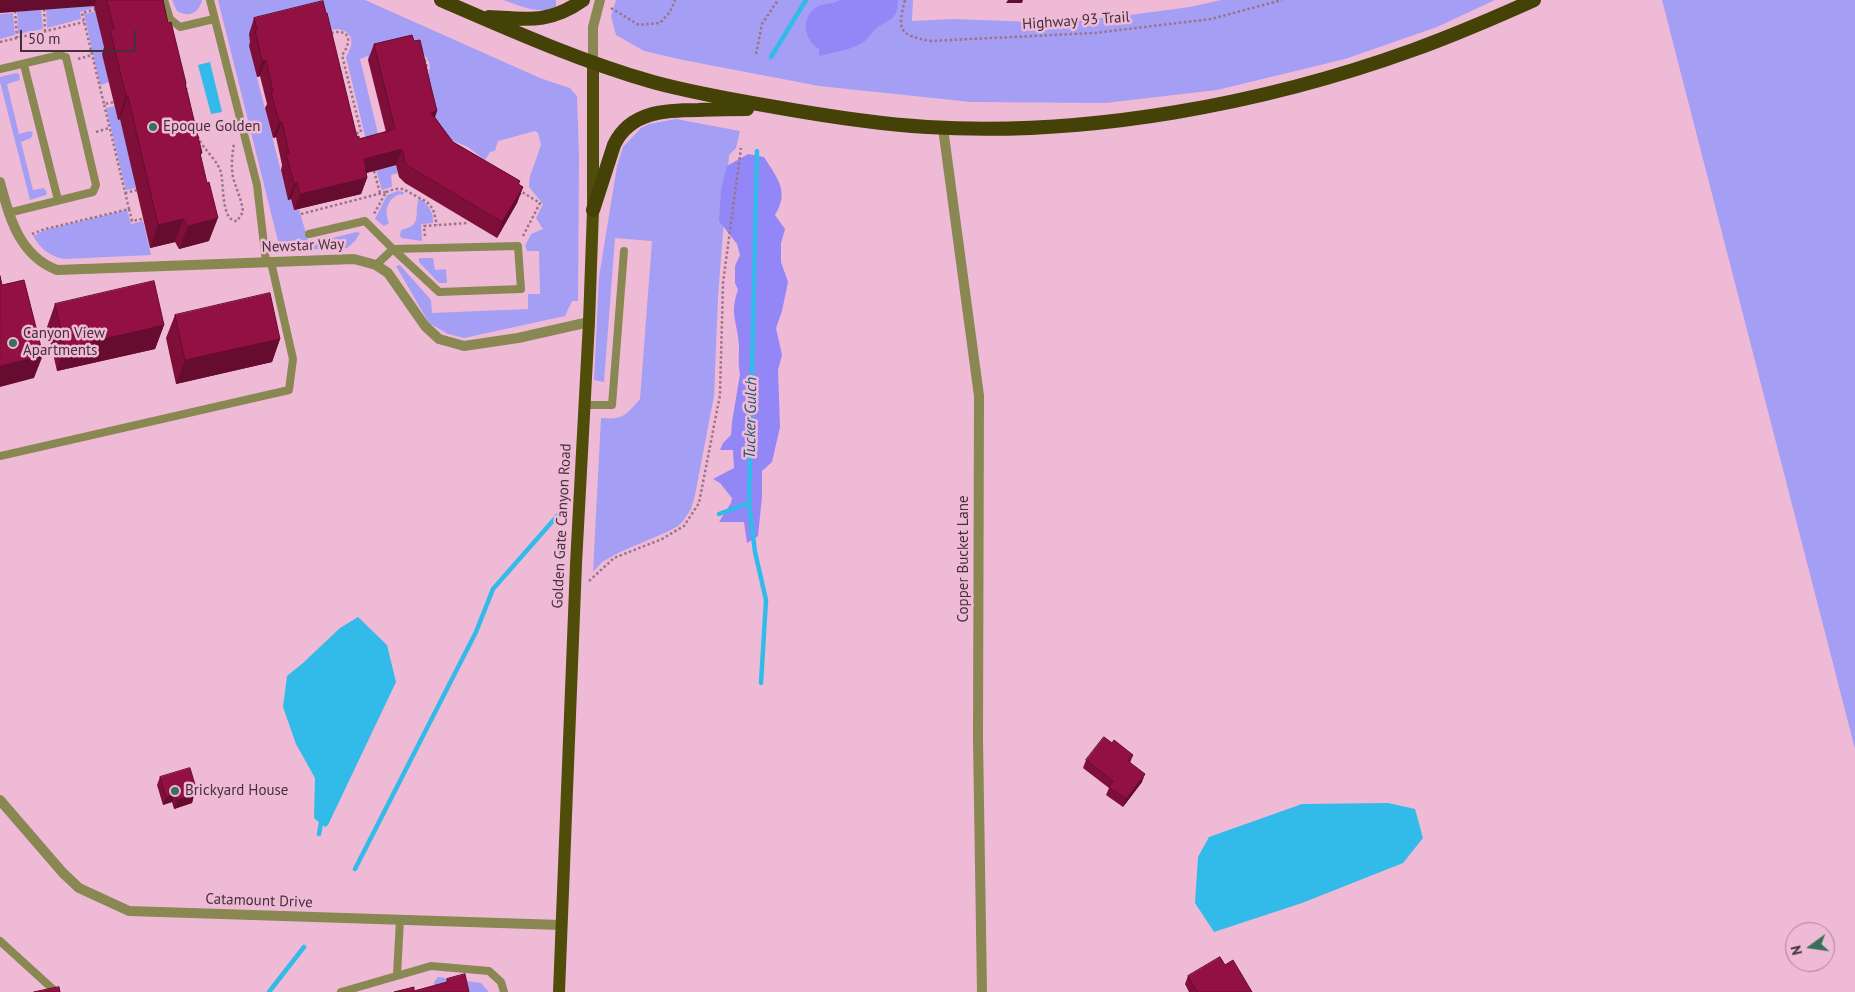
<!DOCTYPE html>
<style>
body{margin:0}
#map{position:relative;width:1855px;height:992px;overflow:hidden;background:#efbad5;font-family:"PT Sans",sans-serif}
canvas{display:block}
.north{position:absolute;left:1785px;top:922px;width:50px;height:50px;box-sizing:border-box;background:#efbad5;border:1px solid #ab8297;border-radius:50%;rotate:256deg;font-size:14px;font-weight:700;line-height:20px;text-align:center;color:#442f3a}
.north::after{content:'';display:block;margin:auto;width:18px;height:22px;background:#36715a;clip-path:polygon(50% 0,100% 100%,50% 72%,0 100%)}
.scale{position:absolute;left:20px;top:30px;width:116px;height:22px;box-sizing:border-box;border:2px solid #442f3a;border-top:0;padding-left:6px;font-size:15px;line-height:18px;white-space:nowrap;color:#442f3a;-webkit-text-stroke:4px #efbad5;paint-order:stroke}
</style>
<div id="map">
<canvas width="1855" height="992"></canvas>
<div class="north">N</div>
<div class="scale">50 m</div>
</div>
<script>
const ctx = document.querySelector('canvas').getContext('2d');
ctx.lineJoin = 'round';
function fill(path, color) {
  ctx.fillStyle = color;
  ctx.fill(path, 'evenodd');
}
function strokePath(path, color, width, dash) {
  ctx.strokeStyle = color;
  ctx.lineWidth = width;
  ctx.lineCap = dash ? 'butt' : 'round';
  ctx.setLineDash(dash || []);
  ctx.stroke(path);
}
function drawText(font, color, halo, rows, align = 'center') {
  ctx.font = font + ' "PT Sans",sans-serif';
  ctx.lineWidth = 5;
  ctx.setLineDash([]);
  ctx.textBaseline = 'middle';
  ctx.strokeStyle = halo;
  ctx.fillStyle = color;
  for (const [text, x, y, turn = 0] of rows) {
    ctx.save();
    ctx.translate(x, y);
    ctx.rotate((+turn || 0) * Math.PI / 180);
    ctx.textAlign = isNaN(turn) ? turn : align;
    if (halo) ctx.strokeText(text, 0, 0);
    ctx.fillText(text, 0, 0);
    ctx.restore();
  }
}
fill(new Path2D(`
 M 172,0 L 202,0 C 199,13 189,18 177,11 Z
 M 218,0 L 365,0 L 540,78 L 570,88 L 577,96 L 579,156 L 578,301 L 572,301 L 565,316 L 464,338 L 448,334 L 429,323 L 396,266 L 400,265 L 431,300 L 432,313 L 528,309 L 528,294 L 540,294 L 539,251 L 527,251 L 525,246 L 531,234 L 543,229 L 536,218 L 543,204 L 529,187 L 530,176 L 541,145 L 538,133 L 535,131 L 498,141 L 495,151 L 490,152 L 485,160 L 468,147 L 451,140 L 435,118 L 427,79 L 430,67 L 429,62 L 426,57 L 420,53 L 368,60 L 368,56 L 360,59 L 380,142 L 366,140 L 346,57 C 354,44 355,32 337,29 L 249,46 L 288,199 L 291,199 L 294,210 L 299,209 L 309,244 L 356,232 L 360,233 L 355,241 L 347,248 L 289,250 L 279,245 Z
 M 503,0 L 556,0 L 556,8 C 536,14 521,6 503,0 Z
 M 616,0 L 913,0 L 912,21 L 953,19 L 1035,22 L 1115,17 L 1190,7 L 1221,0 L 1495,0 L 1437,27 L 1345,59 L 1217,90 L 1105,103 L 971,102 L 819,86 L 683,60 L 644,51 L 616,35 L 611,16 Z
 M 1662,0 L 1855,0 L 1855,749 Z
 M 89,4 L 99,6 L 80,12 L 81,19 L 47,28 L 46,9 Z
 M 41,10 L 43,29 L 18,34 L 17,11 Z
 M 100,10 L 109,82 L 100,85 L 84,14 Z
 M 13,13 L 15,35 L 0,39 L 0,14 Z
 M 16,73 L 19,74 L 20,80 L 7,84 L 19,134 L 30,131 L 33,133 L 31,138 L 21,142 L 33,190 L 44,188 L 47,193 L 46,195 L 30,200 L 0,82 L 0,77 Z
 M 115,106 L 122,119 L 136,188 L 126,190 L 106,108 Z
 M 676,119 L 740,131 L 736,148 L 729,155 L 718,297 L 714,396 L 695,495 L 691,509 L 683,521 L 678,526 L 669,531 L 618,553 L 602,562 L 593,572 L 601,418 C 623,420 626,415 640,399 L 652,241 L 615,238 L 604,382 L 594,380 L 599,277 L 617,166 L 623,147 L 641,128 L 649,124 Z
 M 396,165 L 398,173 L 391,175 L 392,187 L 382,190 L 376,170 Z
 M 398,191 L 404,192 L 403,195 L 400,194 C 387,199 384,211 389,223 L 384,226 L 375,219 L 387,195 Z
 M 419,198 C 428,204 434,212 433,223 L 421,224 L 422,241 L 402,238 L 400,236 L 401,230 C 424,225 413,214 419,198 Z
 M 127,210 L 131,224 L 143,221 L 151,255 L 64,259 C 49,256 40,248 33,236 L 45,230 Z
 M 419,258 L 433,258 L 435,270 L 446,269 L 447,283 L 439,283 L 419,262 Z
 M 438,977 L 481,983 L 489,992 L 471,992 L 463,989 L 435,992 L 434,982 Z`), '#a59ef5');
fill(new Path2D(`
 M 840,0 L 898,0 C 898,17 892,19 879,26 C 873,30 870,37 865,41 C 852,50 835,52 819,56 L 819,49 C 814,47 809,40 807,34 C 803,23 809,9 821,5 C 828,3 834,4 840,0 Z
 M 748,154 L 764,157 C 777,178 790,191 775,215 L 785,229 L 781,243 L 781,262 L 788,282 L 782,311 L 776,328 L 782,355 L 778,370 L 780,427 L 772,462 L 762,471 L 762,497 L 758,536 L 747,543 L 744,522 L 719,522 L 731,503 L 732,498 L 720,483 L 713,479 L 734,468 L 733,450 L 720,450 L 723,443 L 731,435 L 732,422 L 740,374 C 738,364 739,356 739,346 C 738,323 729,314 738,290 L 735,283 L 735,266 L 740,255 L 737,244 L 719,221 L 721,190 L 727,166 Z`), '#9386f6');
fill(new Path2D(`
 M 210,62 L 222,112 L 211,114 L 198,65 Z
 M 358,617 L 387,645 L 396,682 L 328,825 L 325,827 L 314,818 L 315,778 L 296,744 L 283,707 L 287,676 L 303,663 L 340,628 Z
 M 1388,803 L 1415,809 L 1423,838 L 1403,863 L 1302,903 L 1214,932 L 1195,903 L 1198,857 L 1209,837 L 1302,804 Z`), '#32bae9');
strokePath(new Path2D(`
 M 771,57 L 806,0
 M 757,151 L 749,503 L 755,552 L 766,600 L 761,683
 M 719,514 L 749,503
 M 319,834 L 322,818
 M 355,869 L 476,632 L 493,589 L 558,515
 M 269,992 L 304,947`), '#32bae9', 4.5);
strokePath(new Path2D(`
 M 905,0 C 897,31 899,35 931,41 L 1094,33 L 1211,19 L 1282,0
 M 611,8 L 639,25 L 660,23 L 670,12 L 675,0
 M 44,9 L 45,30
 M 96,9 L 82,13 L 104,104
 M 15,11 L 17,38
 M 331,33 C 351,28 352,42 342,55 L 361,132 L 354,134
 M 0,42 L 84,22
 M 756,54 L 762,24 L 778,0
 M 421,56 L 426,62 L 427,71
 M 78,59 L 92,55
 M 185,83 C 189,101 192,120 198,137 C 203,149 219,162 221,173 C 224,184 221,222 237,221 L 243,212 C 242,200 236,189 233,177 C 231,166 232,155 234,144
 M 96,132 L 109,128
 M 374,171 L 380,193
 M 386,192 L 395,189 L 403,189 L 427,202 L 433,209 L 437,225
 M 125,193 L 137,190
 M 519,195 L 522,192 L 540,203 L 522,238
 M 129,209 L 132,221 L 142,219
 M 301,214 L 386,192 L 374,214
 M 32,234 L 45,229 L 129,209 L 104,104 L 114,102
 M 425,236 L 424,226 L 468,223
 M 589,581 L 614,558 L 662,539 L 684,526 L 699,503 L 720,395 L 723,283 L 741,148`), '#997487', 2.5, [2.5, 2.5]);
strokePath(new Path2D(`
 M 164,0 L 170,19 L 180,27 L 214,19
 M 210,0 L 257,185 L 266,262
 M 24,65 L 58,200
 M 0,69 L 60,55 L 66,57 L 96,185 L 93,192 L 8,213
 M 309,234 L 365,221 L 393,249 L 439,292 L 521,289 L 518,246 L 393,249 L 376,265
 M 585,405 L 612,405 L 624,251
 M 0,456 L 289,390 L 293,359 L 271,262
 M 0,941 L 56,992
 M 397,975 L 400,920
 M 341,992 L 431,966 L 489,971 L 501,982 L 504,992`), '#898752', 8);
strokePath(new Path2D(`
 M 593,62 L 593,27 L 600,0
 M 943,128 L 979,396 L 978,739 L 982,992
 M 0,182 C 9,218 20,256 57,270 L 354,259 L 376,265 L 388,273 L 425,326 L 439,339 L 464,346 L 518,338 L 589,322
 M 0,800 L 63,873 L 79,888 L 129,911 L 561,925`), '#898752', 10);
strokePath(new Path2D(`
 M 559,992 L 576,564 L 589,322 L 593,210 L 593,62`), '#504c09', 12);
strokePath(new Path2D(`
 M 441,0 C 510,30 580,61 653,82 C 693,93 734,100 775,107 C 826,116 876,124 927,127 C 1086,137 1264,104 1413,50 C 1454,35 1494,18 1534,0
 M 489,17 C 527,19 549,24 583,0
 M 593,210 L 614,145 C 630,111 666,110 699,110 C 715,109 731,109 747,109`), '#454208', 14);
fill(new Path2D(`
 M 0,0 L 163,0 L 168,23 L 185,85 L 202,153 L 200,156 L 209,241 L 179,249 L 175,242 L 150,248 L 120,119 L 118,120 L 102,54 L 104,47 L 94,6 Z
 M 254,18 L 357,137 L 359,139 L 386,132 L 368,60 L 374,44 L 414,41 L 437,111 L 435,117 L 453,142 L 520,181 L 519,184 L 523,187 L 517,203 L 497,238 L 405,183 L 399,177 L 396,165 L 366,173 L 367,178 L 361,194 L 294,210 L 291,199 L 288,200 L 281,170 L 282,165 L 276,137 L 273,138 L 265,108 L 267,104 L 260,76 L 257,77 L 249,46 L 250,42 L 249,34 Z
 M 55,304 L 164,325 L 155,349 L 57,371 L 47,327 Z
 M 175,315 L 280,339 L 272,362 L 176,384 L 166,338 Z
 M 1112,743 L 1133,755 L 1130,763 L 1142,782 L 1123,807 L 1106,795 L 1109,788 L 1083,768 L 1086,760 Z
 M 160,777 L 194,794 L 192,803 L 174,809 L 172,802 L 163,805 L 157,785 Z
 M 1225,965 L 1252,992 L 1189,992 L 1185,984 L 1188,976 Z`), '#7e0f39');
fill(new Path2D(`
 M 0,0 L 97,0 L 94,6 L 0,13 Z
 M 1008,0 L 1023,0 L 1022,3 L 1006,3 Z
 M 266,60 L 260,76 L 257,77 L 262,61 Z
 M 126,96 L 128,96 L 120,119 L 118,120 Z
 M 437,111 L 431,127 L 431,113 Z
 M 279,122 L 282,122 L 276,137 L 273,138 Z
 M 402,149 L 396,165 L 359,175 L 364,159 Z
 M 367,178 L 361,194 L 294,210 L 300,194 Z
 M 297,183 L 291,199 L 288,200 L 294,184 Z
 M 523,187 L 517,203 L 497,238 L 502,222 Z
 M 218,218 L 209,241 L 179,249 L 188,226 Z
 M 183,219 L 175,242 L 150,248 L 158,225 Z
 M 164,325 L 155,349 L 57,371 L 65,348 Z
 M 280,339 L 272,362 L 176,384 L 185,360 Z
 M 43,355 L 34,378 L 0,387 L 0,366 Z
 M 1145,774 L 1142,782 L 1123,807 L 1126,799 Z
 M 196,788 L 192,803 L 174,809 L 177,800 L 192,789 Z
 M 175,794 L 172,802 L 163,805 L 166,797 Z`), '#660c2e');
const building = new Path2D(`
 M 107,0 L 163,0 L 168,23 L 171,22 L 186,83 L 185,83 L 202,153 L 200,153 L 207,183 L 209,182 L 218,218 L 188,226 L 183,219 L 158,225 L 128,96 L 126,96 L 110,30 L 114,29 Z
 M 323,1 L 326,13 L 327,13 L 357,137 L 359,136 L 359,139 L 395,129 L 374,44 L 412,35 L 414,41 L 420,40 L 431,87 L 437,111 L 431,113 L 453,142 L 520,181 L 518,184 L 523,187 L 502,222 L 410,167 L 405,162 L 402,149 L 364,159 L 367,178 L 300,194 L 297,183 L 294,184 L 286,154 L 289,153 L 282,122 L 279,122 L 271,92 L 273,92 L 266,60 L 262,61 L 255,30 L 257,29 L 254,18 Z
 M 0,276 L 2,285 L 24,280 L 43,355 L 0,366 Z
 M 154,281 L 164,325 L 65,348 L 55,304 Z
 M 270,293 L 280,339 L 185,360 L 175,315 Z
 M 1104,737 L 1112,743 L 1114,740 L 1133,755 L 1128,761 L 1145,774 L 1126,799 L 1109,787 L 1113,781 L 1086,760 Z
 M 190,768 L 196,788 L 192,789 L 194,795 L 177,800 L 175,794 L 166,797 L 160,777 Z
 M 1220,957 L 1225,965 L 1233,960 L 1252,992 L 1197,992 L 1188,976 Z
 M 465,974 L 469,992 L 394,992 L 414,987 L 414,991 L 447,982 L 447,979 Z
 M 59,987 L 60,992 L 34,992 Z`);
fill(building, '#921142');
strokePath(building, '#660c2e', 1);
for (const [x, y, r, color] of [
 [153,127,5,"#36715a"],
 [13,343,5,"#36715a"],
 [175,791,5,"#36715a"]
]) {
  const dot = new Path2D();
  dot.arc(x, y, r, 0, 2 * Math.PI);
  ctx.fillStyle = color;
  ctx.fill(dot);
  strokePath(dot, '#efbad5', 2);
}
drawText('15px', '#442f3a', '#efbad5', [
 ["Highway 93 Trail",1076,21,-4],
 ["Newstar Way",303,246,-2],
 ["Golden Gate Canyon Road",562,526,-87],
 ["Copper Bucket Lane",964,559,-90],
 ["Catamount Drive",259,901,2]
]);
drawText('15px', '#442f3a', '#efbad5', [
 ["Epoque Golden",163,127],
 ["Canyon View",23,334],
 ["Apartments",23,351],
 ["Brickyard House",185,791]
], 'left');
drawText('italic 16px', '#145a73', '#efbad5', [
 ["Tucker Gulch",751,418,-89]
]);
</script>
